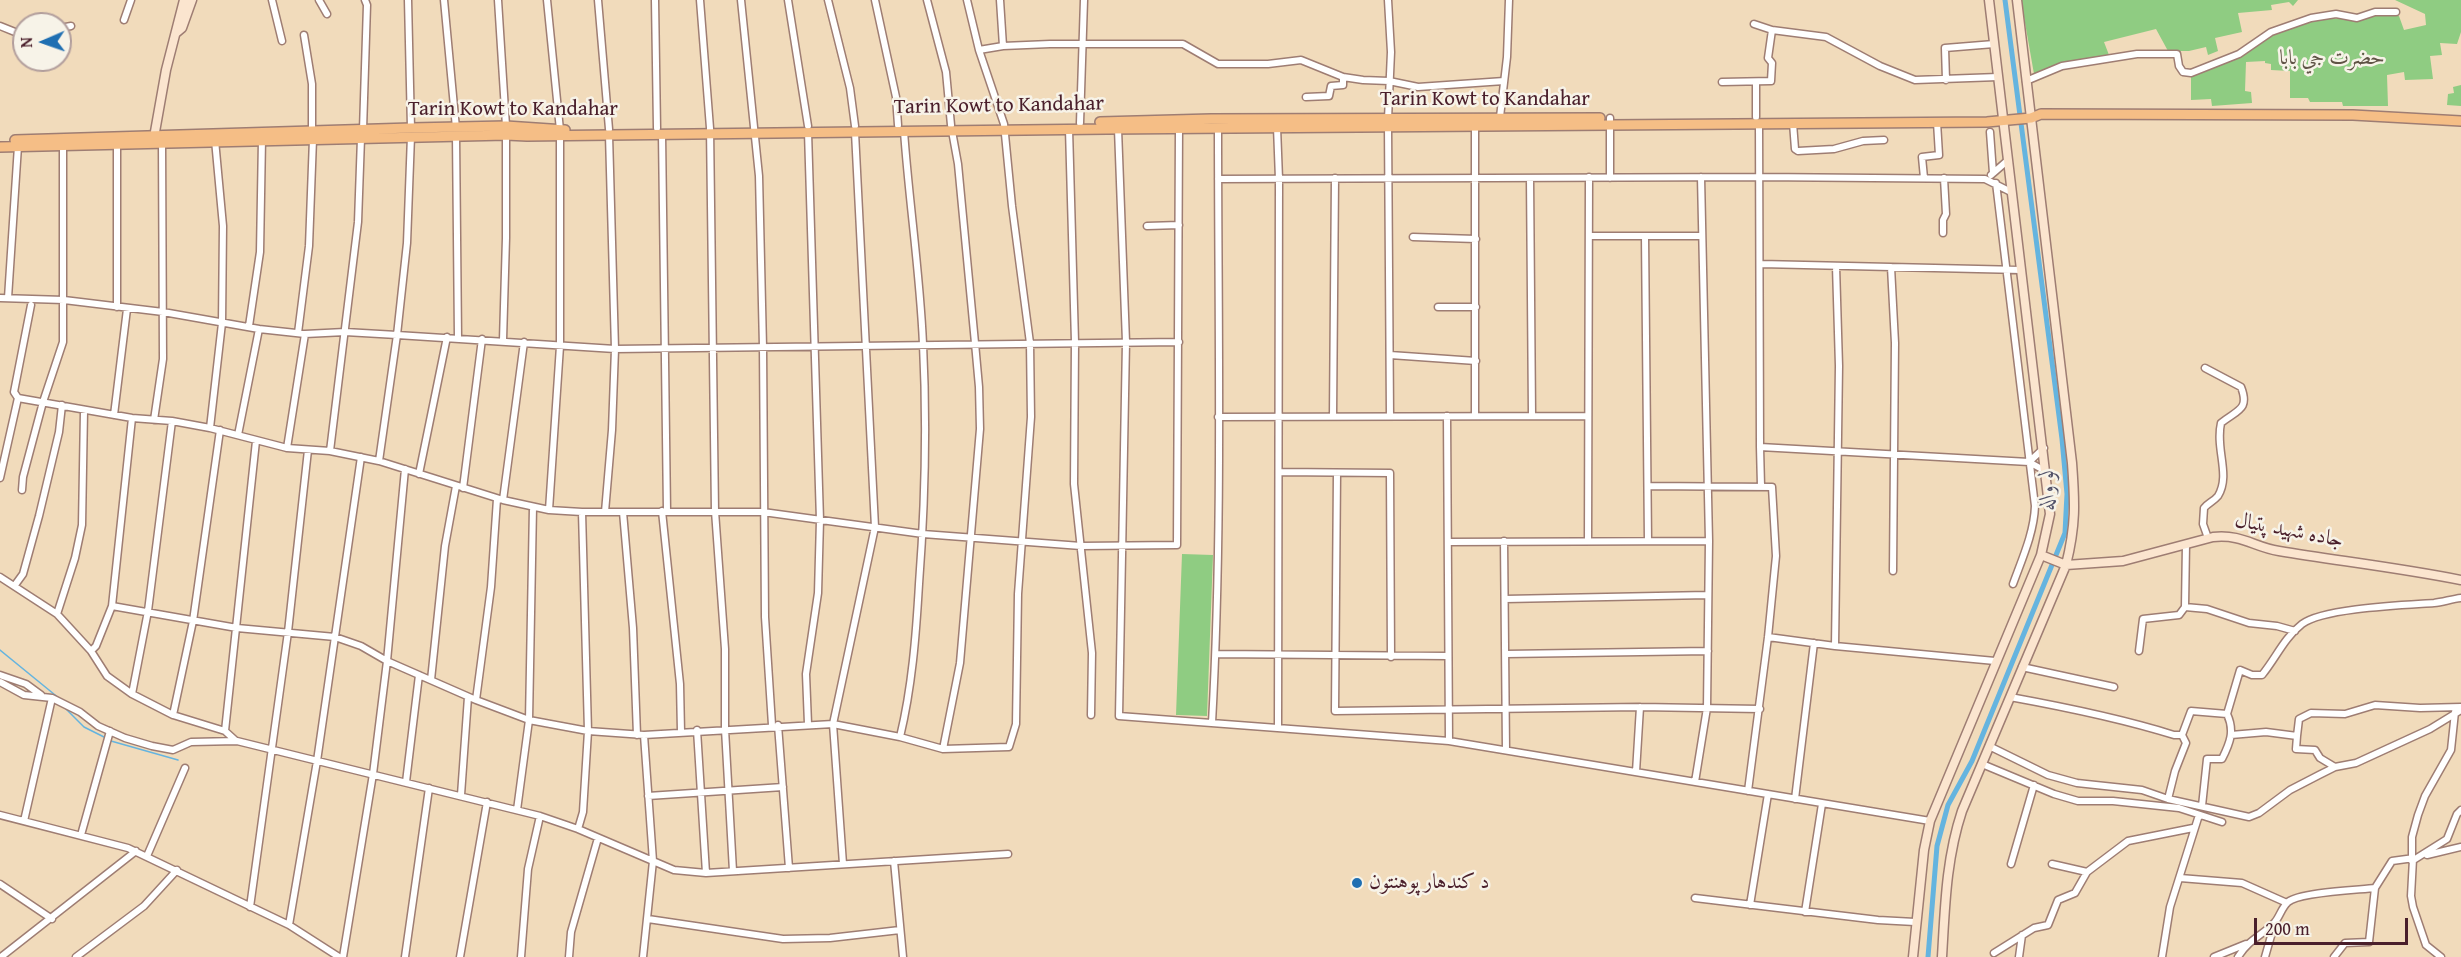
<!DOCTYPE html>
<meta charset="utf-8">
<style>
body{margin:0}
#map{position:relative;width:2461px;height:957px;overflow:hidden;background:#f1dbbb;font-family:"Gentium Book Plus",serif}
canvas{display:block}
.north{position:absolute;left:12px;top:12px;width:60px;height:60px;box-sizing:border-box;background:#f7f3e8;border:2px solid #b29e9c;border-radius:50%;rotate:268deg;font-size:16px;font-weight:700;line-height:24px;text-align:center;color:#4a1f2b}
.north::after{content:'';display:block;margin:auto;width:21px;height:27px;background:#1f6fb2;clip-path:polygon(50% 0,100% 100%,50% 72%,0 100%)}
.scale{position:absolute;left:2254px;top:918px;width:154px;height:27px;box-sizing:border-box;border:3px solid #4a1f2b;border-top:0;padding-left:8px;font-size:18px;line-height:21px;white-space:nowrap;color:#4a1f2b;-webkit-text-stroke:4px #f7f3e8;paint-order:stroke}
</style>
<div id="map">
<canvas width="2461" height="957"></canvas>
<div class="north">N</div>
<div class="scale">200 m</div>
</div>
<script>
const ctx = document.querySelector('canvas').getContext('2d');
ctx.lineJoin = 'round';
function fill(path, color) {
  ctx.fillStyle = color;
  ctx.fill(path, 'evenodd');
}
function strokePath(path, color, width, dash) {
  ctx.strokeStyle = color;
  ctx.lineWidth = width;
  ctx.lineCap = dash ? 'butt' : 'round';
  ctx.setLineDash(dash || []);
  ctx.stroke(path);
}
function drawText(font, color, halo, rows, align = 'center') {
  ctx.font = font + ' "Gentium Book Plus",Amiri,serif';
  ctx.lineWidth = 5;
  ctx.setLineDash([]);
  ctx.textBaseline = 'middle';
  ctx.strokeStyle = halo;
  ctx.fillStyle = color;
  for (const [text, x, y, turn = 0] of rows) {
    ctx.save();
    ctx.translate(x, y);
    ctx.rotate((+turn || 0) * Math.PI / 180);
    ctx.textAlign = isNaN(turn) ? turn : align;
    if (halo) ctx.strokeText(text, 0, 0);
    ctx.fillText(text, 0, 0);
    ctx.restore();
  }
}
fill(new Path2D(`
 M 2021,0 L 2298,0 L 2293,6 L 2289,2 L 2271,5 L 2272,10 L 2238,13 L 2242,32 L 2215,38 L 2218,51 L 2208,55 L 2206,47 L 2189,51 L 2168,51 L 2156,29 L 2104,42 L 2109,55 L 2061,63 L 2034,74 Z
 M 2395,0 L 2461,0 L 2461,32 L 2457,44 L 2440,43 L 2442,55 L 2430,56 L 2433,79 L 2405,80 L 2404,72 L 2387,75 L 2388,106 L 2343,106 L 2342,102 L 2310,102 L 2308,98 L 2290,98 L 2290,71 L 2271,70 L 2271,64 L 2265,63 L 2265,61 L 2246,62 L 2245,91 L 2251,92 L 2252,103 L 2212,106 L 2211,99 L 2191,100 L 2191,76 L 2241,56 L 2272,34 L 2311,21 L 2327,18 L 2356,20 L 2375,16 L 2399,16 L 2404,30 L 2426,25 L 2425,14 Z
 M 2461,85 L 2461,106 L 2447,105 L 2448,94 L 2454,93 L 2453,87 Z
 M 1182,554 L 1213,555 L 1207,716 L 1176,715 Z`), '#8fcc82');
strokePath(new Path2D(`
 M 0,650 L 60,699
 M 65,708 L 84,727 L 104,737
 M 111,741 L 178,760`), '#65b4df', 1.5);
strokePath(new Path2D(`
 M 1928,957 L 1937,846 L 1948,805 L 1972,761 L 2065,533 L 2067,494 L 2062,439 L 2005,0`), '#65b4df', 5);
const street = new Path2D(`
 M 272,0 L 282,41
 M 319,0 L 327,14
 M 408,0 L 411,128
 M 444,0 L 456,128
 M 498,0 L 506,126
 M 547,0 L 560,130
 M 598,0 L 609,129
 M 655,0 L 657,128
 M 700,0 L 710,128 L 715,511 L 725,649 L 725,729 L 733,871
 M 741,0 L 759,176 L 763,347 L 765,617 L 772,725
 M 788,0 L 808,126
 M 828,0 L 850,88 L 855,126
 M 875,0 L 896,97 L 898,125
 M 927,0 L 946,72 L 951,125
 M 1000,0 L 1003,46
 M 124,20 L 131,0
 M 1754,24 L 1772,30 L 1826,37 L 1880,66 L 1915,80 L 1998,77
 M 0,26 L 15,32 L 24,32
 M 60,28 L 71,26
 M 304,35 L 312,84 L 312,131
 M 979,50 L 1003,46 L 1050,44 L 1183,44 L 1218,64 L 1268,64 L 1301,60 L 1343,77 L 1363,80 L 1389,81 L 1418,87 L 1504,81
 M 1946,80 L 1945,48 L 1994,44
 M 2026,81 L 2062,66 L 2137,54 L 2177,54 L 2179,66 L 2183,72 L 2191,73 L 2239,54 L 2271,32 L 2311,18 L 2336,14 L 2357,18 L 2375,12 L 2396,12
 M 1722,82 L 1771,81 L 1772,63 L 1768,58 L 1772,30
 M 1756,82 L 1756,117
 M 1306,97 L 1329,96 L 1331,86 L 1343,85 L 1343,77
 M 1500,117 L 1507,57 L 1509,0
 M 1388,119 L 1391,52 L 1388,0
 M 1080,123 L 1084,0
 M 1759,123 L 1760,447 L 2029,462 L 2047,472
 M 1793,123 L 1795,149 L 1798,151 L 1834,149 L 1863,141 L 1884,140
 M 1475,125 L 1475,415
 M 1388,126 L 1390,416
 M 1277,127 L 1279,179 L 1278,726
 M 1069,129 L 1075,342 L 1074,484 L 1092,653 L 1091,715
 M 1118,129 L 1126,342 L 1119,716 L 1449,741 L 1930,821
 M 363,130 L 367,5 L 365,0
 M 1990,132 L 1993,173
 M 662,134 L 667,511
 M 456,135 L 458,338
 M 117,144 L 117,307
 M 1991,175 L 2007,161
 M 1530,178 L 1532,415
 M 1610,178 L 1610,118
 M 1924,178 L 1922,157 L 1939,155 L 1937,122
 M 1218,179 L 1760,177 L 1985,179 L 2011,192
 M 1996,183 L 2035,506 C 2034,533 2022,559 2013,584
 M 1147,226 L 1179,225
 M 1943,233 L 1943,220 L 1946,214 L 1944,178
 M 1589,236 L 1701,236
 M 1645,236 L 1648,541
 M 1413,237 L 1476,239
 M 1761,264 L 2021,270
 M 1891,267 L 1895,343 L 1893,571
 M 0,298 L 64,300 L 163,312 L 259,329 L 305,334 L 345,332 L 397,335 L 615,349 L 1179,342
 M 8,298 L 18,146
 M 1438,307 L 1476,307
 M 249,326 L 260,252 L 262,139
 M 298,333 L 309,246 L 313,139
 M 503,340 L 506,238 L 506,135
 M 1390,355 L 1476,361
 M 2205,368 L 2241,387 C 2250,410 2237,410 2221,423 C 2215,449 2231,475 2218,496 C 2214,501 2208,503 2204,508 L 2203,524 L 2208,538
 M 18,398 L 132,418 L 172,421 L 210,428 L 287,448 L 330,451 L 379,461 L 503,500 L 549,510 L 582,512 L 763,512 L 923,534 L 1081,546 L 1177,545 L 1179,128
 M 114,415 L 127,309
 M 1333,416 L 1335,178
 M 1447,416 L 1449,741
 M 1218,417 L 1588,416
 M 154,420 L 163,359 L 162,142
 M 210,428 L 222,323 L 223,226 L 215,140
 M 238,435 L 259,329
 M 1760,447 L 1761,486
 M 287,448 L 305,334
 M 330,451 L 358,222 L 361,138
 M 379,461 L 397,335 L 407,243 L 411,136
 M 2029,462 L 2044,448
 M 1279,472 L 1390,473 L 1391,657
 M 1337,473 L 1335,711 L 1640,707 L 1760,709
 M 419,474 L 447,337
 M 0,478 L 18,398 L 14,392 L 31,305
 M 1648,486 L 1772,487 L 1776,556 L 1768,637 L 1748,791
 M 463,488 L 482,339
 M 22,490 L 23,477 L 43,402 L 63,342 L 63,146
 M 503,500 L 524,342
 M 549,510 L 560,346 L 560,136
 M 662,511 L 680,684 L 681,732
 M 605,512 L 612,430 L 615,349 L 609,135
 M 623,512 L 633,628 L 637,735
 M 1504,541 L 1506,750
 M 1588,541 L 1589,177
 M 1448,542 L 1709,541
 M 0,577 L 57,614 L 91,651 L 107,676 L 132,694 L 173,715 L 225,731 L 236,741
 M 15,585 L 23,574 L 39,516 L 59,432 L 62,405
 M 1505,599 L 1708,595
 M 112,606 L 237,628 L 335,637 L 361,646 L 387,661 L 476,700 L 529,720 L 588,731 L 644,735 L 833,724 L 900,737 L 943,749 L 1009,747 L 1016,724 L 1018,594 L 1031,417 L 1030,343 L 1012,206 L 1004,124 L 979,50 L 967,0
 M 2185,607 L 2207,609 L 2249,623 L 2277,626 L 2295,631
 M 57,614 L 75,558 L 82,525 L 84,411
 M 1768,637 L 1835,646 L 1995,661
 M 1835,646 L 1839,366 L 1836,266
 M 91,651 L 96,646 L 112,606 L 132,418
 M 2139,651 L 2143,619 L 2179,615 L 2185,607 L 2186,544
 M 1216,654 L 1448,656
 M 1506,654 L 1708,651
 M 2022,667 L 2114,687
 M 0,675 L 26,684 L 41,695
 M 431,680 L 445,546 L 456,486
 M 0,682 L 24,695 L 52,698 L 80,712 L 98,726 L 125,738 L 152,746 L 173,750 L 191,742 L 237,741 L 540,816 L 578,829 L 674,870 L 706,873 L 1008,854
 M 132,694 L 148,611 L 172,421
 M 2010,697 C 2065,707 2120,718 2174,735 L 2182,735
 M 476,700 L 491,587 L 497,499
 M 2455,712 L 2451,750 L 2425,796 L 2418,815 L 2412,837 L 2412,861 L 2447,839 L 2457,814 L 2461,810
 M 173,715 L 193,621 L 220,430
 M 1212,723 C 1223,525 1218,326 1218,128
 M 808,724 L 806,674 L 818,593 L 820,520 L 808,132
 M 778,725 L 789,868
 M 697,730 L 706,873
 M 225,731 L 256,441
 M 2231,735 L 2266,732 L 2297,736 L 2296,749 L 2315,750 L 2320,758 L 2335,767
 M 2297,736 L 2299,719 L 2311,713 L 2345,714 L 2375,705 L 2420,708 L 2461,707
 M 900,737 C 912,687 916,636 919,584 C 925,505 927,424 923,344 C 920,273 909,202 904,131
 M 1989,746 L 2048,775 L 2077,783 L 2142,790 L 2168,799 L 2249,817 L 2259,813 L 2290,790 L 2319,775 L 2335,767 L 2356,763 L 2430,729 L 2461,710
 M 943,749 L 960,663 L 980,429 L 979,387 L 975,343 L 958,164 L 952,131
 M 1982,764 L 2054,794 L 2078,801 L 2113,801 L 2179,808 L 2222,822
 M 1636,772 L 1640,707
 M 406,782 L 419,675
 M 1695,782 L 1707,708 L 1709,541 L 1701,177
 M 461,795 L 468,697
 M 648,796 L 783,787
 M 1795,799 L 1814,643
 M 2168,799 L 2175,771 L 2186,743 L 2182,735 L 2191,711 L 2227,714
 M 2202,806 L 2207,759 L 2222,759 C 2230,743 2235,731 2227,714 L 2240,670 L 2252,675 L 2262,675 C 2276,658 2284,638 2302,624 C 2323,608 2405,605 2434,603 C 2443,602 2452,599 2461,598
 M 517,810 L 529,720 L 533,507
 M 0,815 L 128,848 L 289,925 L 339,957
 M 24,821 L 52,698
 M 578,829 L 583,812 L 588,731 L 582,512
 M 81,835 L 110,731
 M 2427,855 L 2461,847
 M 147,856 L 185,768
 M 2413,859 L 2411,896 L 2413,907 L 2426,945 L 2441,957
 M 894,861 L 903,957
 M 843,864 L 833,724 L 875,527 L 855,132
 M 2011,864 L 2034,785
 M 2052,864 L 2087,872
 M 2180,878 L 2242,883 L 2287,903
 M 0,884 L 52,919
 M 1695,898 L 1878,920 L 1915,922
 M 1750,905 L 1768,794
 M 250,907 L 288,632 L 308,450
 M 1805,912 L 1822,804
 M 648,919 L 783,939 L 830,938 L 900,930
 M 289,925 L 317,761 L 361,457
 M 1994,953 L 2034,928 L 2048,925 L 2058,900 L 2075,893 L 2087,872 L 2128,841 L 2193,828
 M 1,957 L 136,851
 M 76,957 L 144,906 L 177,870
 M 343,957 L 373,774 L 387,661 L 405,469
 M 405,957 L 429,788
 M 460,957 L 487,802
 M 521,957 L 528,869 L 540,816
 M 569,957 L 571,932 L 598,838
 M 643,957 L 653,861 L 644,735
 M 2019,957 L 2022,935
 M 2162,957 L 2170,907 L 2199,815
 M 2214,957 L 2246,944
 M 2238,957 C 2249,939 2262,936 2275,922 C 2280,916 2282,907 2288,902 C 2300,892 2358,890 2375,888
 M 2265,957 L 2275,922
 M 2334,957 L 2345,943 L 2369,942 L 2375,888 L 2392,861 L 2414,858`);
const secondary = new Path2D(`
 M 176,33 L 182,28 L 192,0
 M 153,143 L 166,70 L 184,0
 M 2041,555 L 2066,565 L 2123,561 L 2213,537 C 2243,534 2253,547 2279,551 C 2340,561 2401,568 2461,580
 M 1913,957 L 1924,850 L 1930,821 L 2041,555 L 2050,514 L 1989,0
 M 1942,957 C 1945,907 1946,859 1962,811 L 2066,565 C 2076,525 2075,503 2072,463 L 2017,0`);
const primary = new Path2D(`
 M 1100,122 L 1211,119 L 1600,118
 M 15,140 L 411,128 L 506,126 L 565,130
 M 0,147 L 506,135 L 527,136 L 1107,129 L 1987,122 L 2031,118 L 2041,114 L 2353,115 L 2461,121`);
strokePath(street, '#9e7d73', 9);
strokePath(secondary, '#9e7d73', 11);
strokePath(primary, '#9e7d73', 12);
strokePath(street, '#fff', 6);
strokePath(secondary, '#fbe5cf', 8);
strokePath(primary, '#f5be86', 9);
for (const [x, y, r, color] of [
 [1357,883,6,"#1f6fb2"]
]) {
  const dot = new Path2D();
  dot.arc(x, y, r, 0, 2 * Math.PI);
  ctx.fillStyle = color;
  ctx.fill(dot);
  strokePath(dot, '#f7f3e8', 2);
}
drawText('21px', '#5f5345', '#f7f3e8', [
 ["حضرت جي بابا",2332,59]
]);
drawText('21px', '#4a1f2b', '#f7f3e8', [
 ["Tarin Kowt to Kandahar",1485,100],
 ["Tarin Kowt to Kandahar",999,106,-1],
 ["Tarin Kowt to Kandahar",513,110],
 ["جاده شهید پتیال",2289,531,11]
]);
drawText('21px', '#4a1f2b', '#f7f3e8', [
 ["د کندهار پوهنتون",1369,883]
], 'left');
drawText('italic 22px', '#53536a', '#f7f3e8', [
 ["لو واله",2048,490,-92]
]);
</script>
